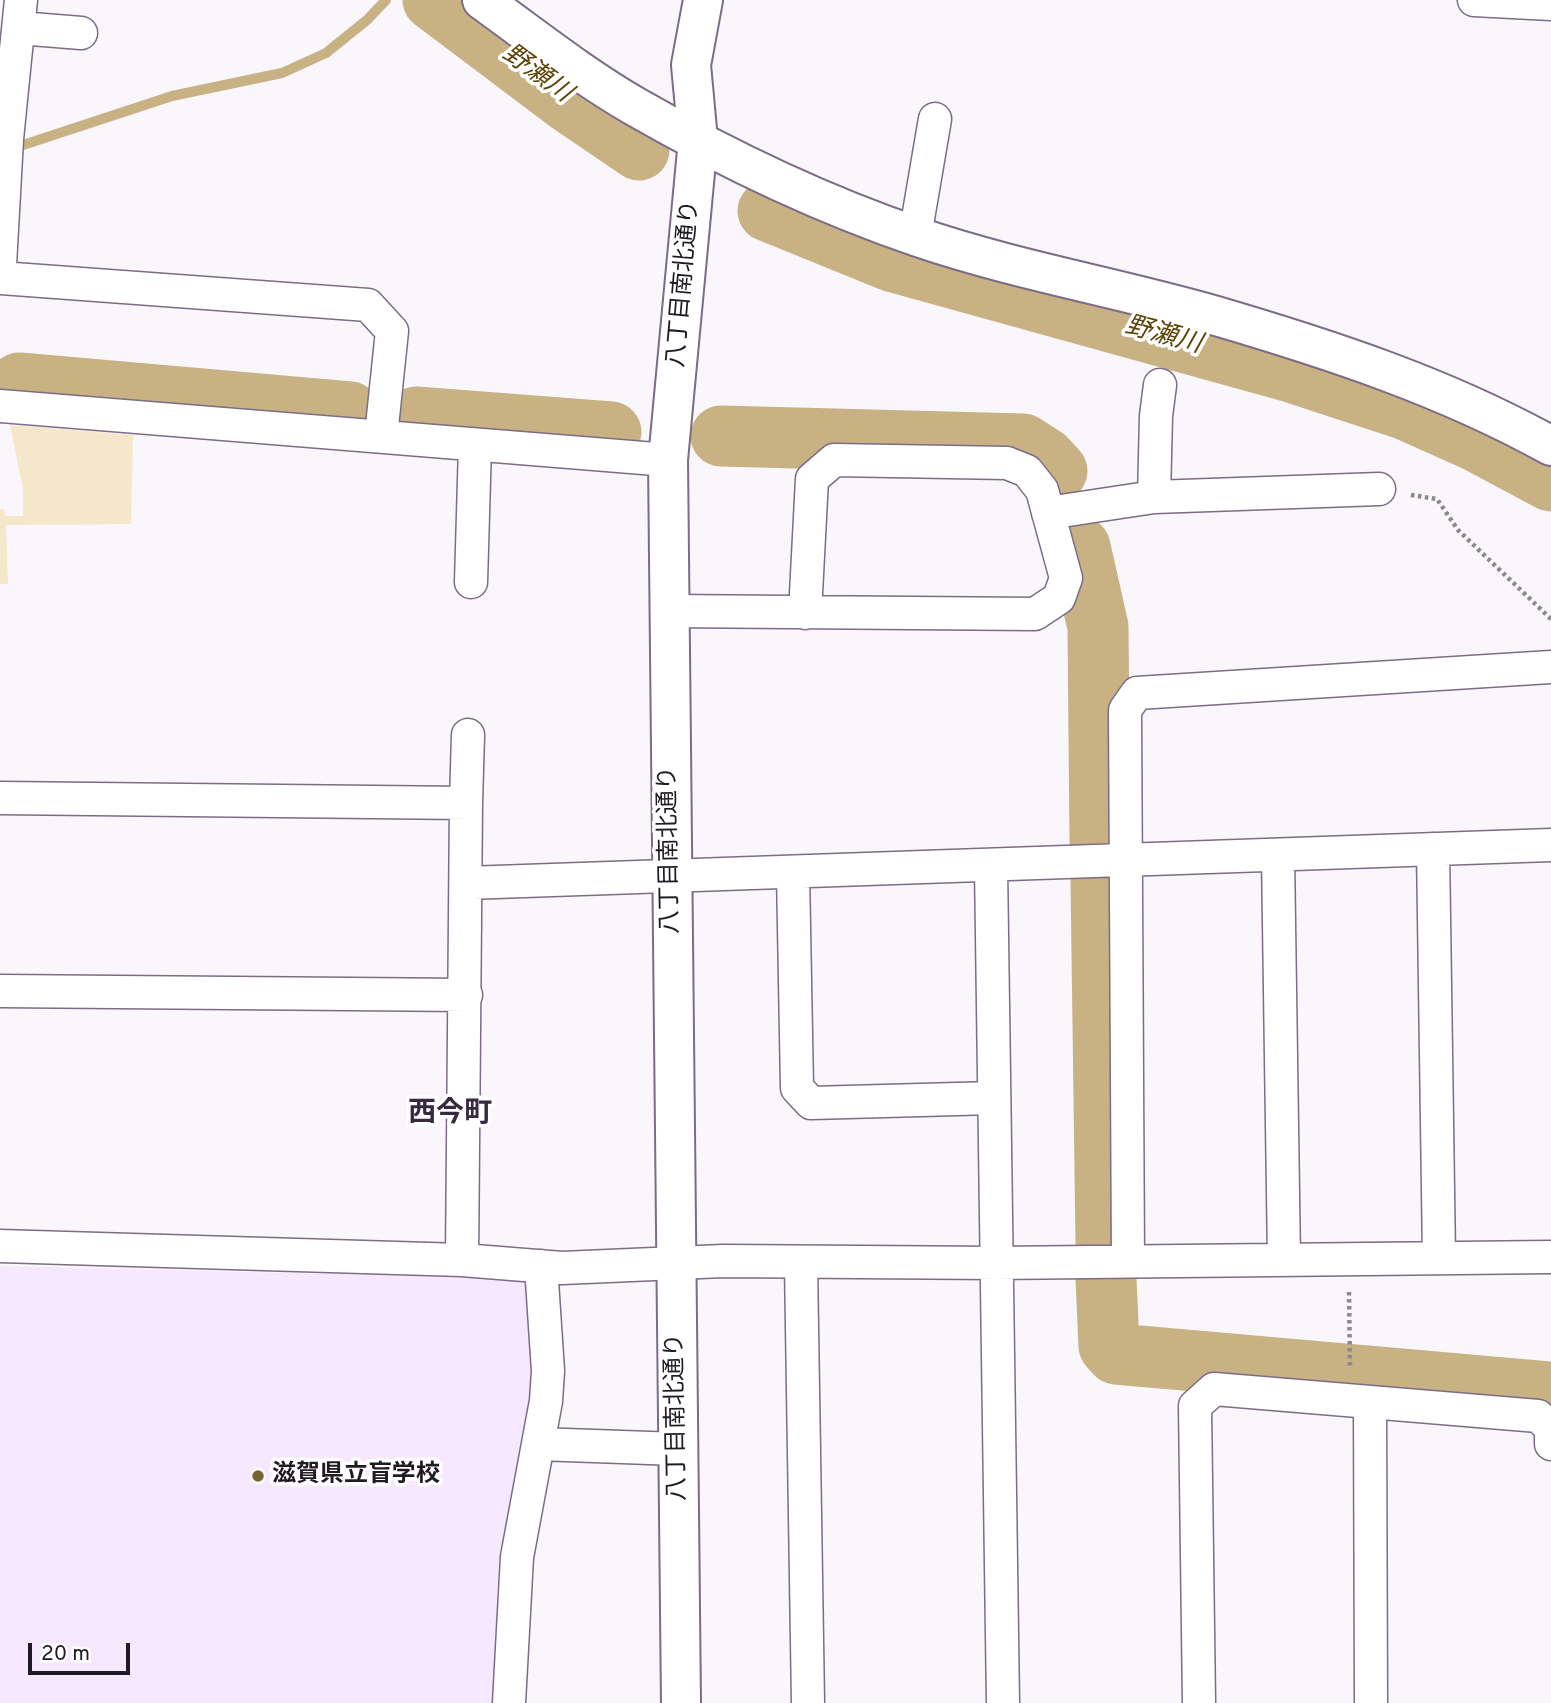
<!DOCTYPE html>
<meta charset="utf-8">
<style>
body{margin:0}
#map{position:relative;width:1551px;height:1703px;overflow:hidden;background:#f9f6fc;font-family:Overpass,sans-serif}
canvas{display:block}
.scale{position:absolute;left:28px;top:1643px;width:102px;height:32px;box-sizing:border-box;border:4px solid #201a24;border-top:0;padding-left:9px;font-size:21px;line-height:24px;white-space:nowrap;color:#201a24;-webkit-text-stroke:5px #fff;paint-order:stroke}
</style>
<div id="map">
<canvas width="1551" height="1703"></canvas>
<div class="scale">20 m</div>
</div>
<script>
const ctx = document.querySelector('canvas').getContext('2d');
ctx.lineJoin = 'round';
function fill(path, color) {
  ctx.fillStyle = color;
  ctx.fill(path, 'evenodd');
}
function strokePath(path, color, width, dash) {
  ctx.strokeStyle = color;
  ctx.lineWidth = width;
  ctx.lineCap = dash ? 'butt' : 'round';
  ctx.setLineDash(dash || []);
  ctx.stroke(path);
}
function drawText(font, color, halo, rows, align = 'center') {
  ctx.font = font + ' Overpass,"Noto Sans JP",sans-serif';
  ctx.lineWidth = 7;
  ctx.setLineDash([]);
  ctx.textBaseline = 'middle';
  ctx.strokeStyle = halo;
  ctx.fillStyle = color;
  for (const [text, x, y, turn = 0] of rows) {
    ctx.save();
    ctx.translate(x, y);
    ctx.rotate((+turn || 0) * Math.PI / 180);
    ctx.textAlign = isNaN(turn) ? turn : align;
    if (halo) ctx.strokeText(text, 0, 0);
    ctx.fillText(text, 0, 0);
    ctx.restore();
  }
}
fill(new Path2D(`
 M 0,1266 L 526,1279 L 535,1397 L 499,1555 L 493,1703 L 0,1703 Z`), '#f6e8fe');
fill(new Path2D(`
 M 10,425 L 133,435 L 131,524 L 6,525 L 8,584 L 0,584 L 0,509 L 4,509 L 5,516 L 23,516 L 23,489 Z`), '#f5e7ca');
strokePath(new Path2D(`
 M 20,146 L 172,96 L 282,73 L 326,53 L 367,20 L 386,0`), '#c8b182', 10);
strokePath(new Path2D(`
 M 433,0 L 567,101 L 639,150
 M 768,211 L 891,261 L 1288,371 L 1404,409 L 1478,442 L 1551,481
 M 19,383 L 350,412
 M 416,417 L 611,432
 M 721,436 L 1023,444 L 1045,458 L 1057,471
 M 1080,547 L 1098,627 L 1100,841
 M 1101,880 L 1106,1243
 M 1106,1279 L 1109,1346 L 1116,1354 L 1551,1392`), '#c8b182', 61);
const minor = new Path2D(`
 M 1474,0 L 1551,4
 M 19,28 L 81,33
 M 915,236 L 935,119
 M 0,265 L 7,139 L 21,0
 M 0,278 L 368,305 L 392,331 L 381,436
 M 0,406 L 668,460
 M 1154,497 L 1156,416 L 1160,385
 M 1048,513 L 1154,497 L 1379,489
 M 471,582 L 475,446
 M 668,611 L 1035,614 L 1059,598 L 1066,578 L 1042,490 L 1027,471 L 1007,463 L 834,460 L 812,479 L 805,613
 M 0,798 L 466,803 L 462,1260
 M 466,803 L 468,735
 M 1433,849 L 1439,1258
 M 1278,855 L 1284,1260
 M 991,866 L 1003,1703
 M 793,873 L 797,1088 L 811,1103 L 994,1098
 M 467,883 L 1551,845
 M 0,991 L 466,995
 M 0,1246 L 462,1260 L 562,1268 L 723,1261 L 997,1263 L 1551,1257
 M 1128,1261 L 1125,710 L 1137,693 L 1551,667
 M 801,1264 L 808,1703
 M 1370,1403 L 1371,1703
 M 538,1444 L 678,1449
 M 509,1703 L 517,1557 L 546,1401 L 548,1371 L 541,1266
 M 1199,1703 L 1195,1406 L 1214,1389 L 1538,1416 L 1551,1428 L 1551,1444`);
const tertiary = new Path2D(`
 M 482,0 C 532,36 582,76 636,107 C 725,158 821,204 918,237 C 1015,270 1115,287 1213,315 C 1329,349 1445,387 1551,446
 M 681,1703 L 668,460 L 698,140 L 691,65 L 703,0`);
strokePath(minor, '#7c6c86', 35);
strokePath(tertiary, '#7c6c86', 42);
strokePath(new Path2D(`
 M 1411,495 L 1437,499 L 1458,530 L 1551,619
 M 1349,1292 L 1350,1367`), '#8c8890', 4.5, [3.5, 3.5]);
strokePath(minor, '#fff', 32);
strokePath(tertiary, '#fff', 38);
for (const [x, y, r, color] of [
 [258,1476,7,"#796333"]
]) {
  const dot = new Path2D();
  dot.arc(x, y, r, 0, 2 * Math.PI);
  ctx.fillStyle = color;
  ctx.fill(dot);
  strokePath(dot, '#fff', 2.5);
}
drawText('24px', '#201a24', '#fff', [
 ["八丁目南北通り",685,284,-85],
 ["八丁目南北通り",671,850,-91],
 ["八丁目南北通り",678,1417,-91]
]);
drawText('bold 24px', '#201a24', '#fff', [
 ["滋賀県立盲学校",272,1476]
], 'left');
drawText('italic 26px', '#5e460b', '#fff', [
 ["野瀬川",536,75,36],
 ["野瀬川",1163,337,15]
]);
drawText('bold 28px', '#372940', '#fff', [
 ["西今町",450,1115]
]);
</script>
